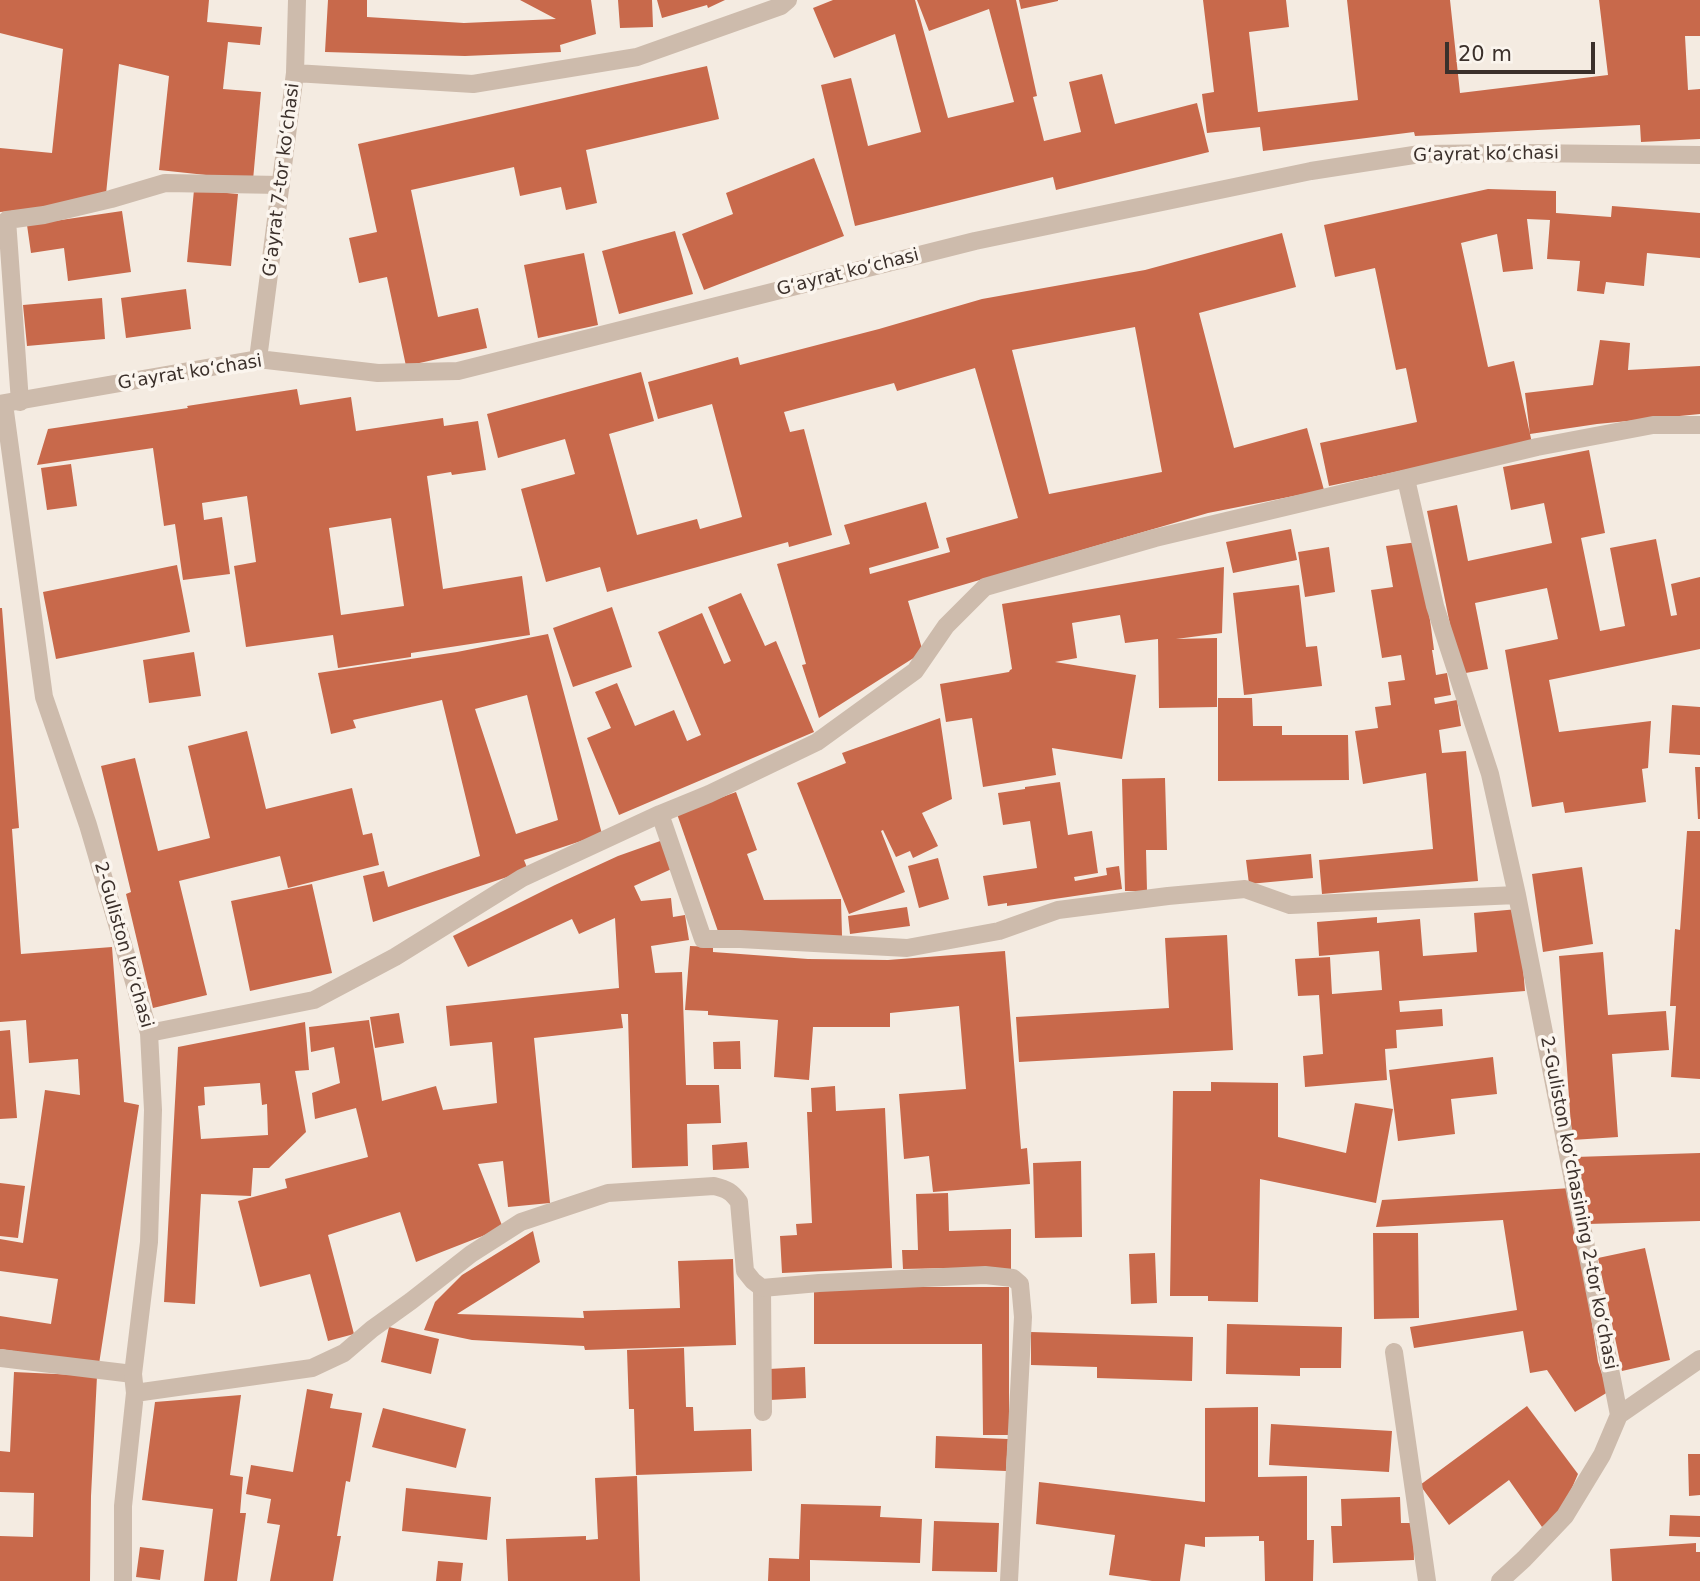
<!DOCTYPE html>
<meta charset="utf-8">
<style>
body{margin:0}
#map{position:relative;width:1700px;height:1581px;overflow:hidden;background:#f4ebe1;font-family:"DejaVu Sans",sans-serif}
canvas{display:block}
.scale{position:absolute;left:1445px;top:42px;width:150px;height:32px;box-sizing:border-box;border:4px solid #3b302b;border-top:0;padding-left:9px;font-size:21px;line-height:24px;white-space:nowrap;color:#3b302b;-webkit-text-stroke:5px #fbf5ee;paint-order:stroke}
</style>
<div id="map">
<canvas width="1700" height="1581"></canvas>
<div class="scale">20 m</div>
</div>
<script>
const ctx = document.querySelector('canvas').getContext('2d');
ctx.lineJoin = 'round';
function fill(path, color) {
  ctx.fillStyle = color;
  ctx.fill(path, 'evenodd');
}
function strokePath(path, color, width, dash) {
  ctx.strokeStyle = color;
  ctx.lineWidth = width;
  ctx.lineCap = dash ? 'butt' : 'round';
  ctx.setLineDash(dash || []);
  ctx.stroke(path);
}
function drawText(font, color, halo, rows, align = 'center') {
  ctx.font = font + ' "DejaVu Sans",sans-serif';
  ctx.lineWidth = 7;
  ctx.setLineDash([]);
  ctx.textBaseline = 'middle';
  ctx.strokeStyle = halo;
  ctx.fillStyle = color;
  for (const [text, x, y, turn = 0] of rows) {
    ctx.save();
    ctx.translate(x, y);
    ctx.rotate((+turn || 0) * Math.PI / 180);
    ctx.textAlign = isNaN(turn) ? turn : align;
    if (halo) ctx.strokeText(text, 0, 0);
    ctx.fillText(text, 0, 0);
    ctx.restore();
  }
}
fill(new Path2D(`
 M 0,0 L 209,0 L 207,22 L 262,27 L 260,45 L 228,42 L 223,89 L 261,92 L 253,180 L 159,170 L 169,76 L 119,64 L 106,194 L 73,205 L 0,212 L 0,148 L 52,153 L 63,49 L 0,33 Z
 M 328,0 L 367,0 L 367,17 L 464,23 L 556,19 L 520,0 L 591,0 L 596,34 L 560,45 L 561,52 L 465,56 L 325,52 Z
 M 618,0 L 652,0 L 653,27 L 620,28 Z
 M 657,0 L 725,0 L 708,8 L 707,5 L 662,18 Z
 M 833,0 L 915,0 L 948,118 L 1014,102 L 989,9 L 929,31 L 917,0 L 1016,0 L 1037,96 L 1033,97 L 1044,141 L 1081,132 L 1069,82 L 1102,74 L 1115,124 L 1197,103 L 1209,152 L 1056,190 L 1053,177 L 855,226 L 821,85 L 851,78 L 868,146 L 921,132 L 895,34 L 834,58 L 813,8 Z
 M 1019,0 L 1058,0 L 1058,1 L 1021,9 Z
 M 1203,0 L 1286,0 L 1289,27 L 1249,32 L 1258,112 L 1358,100 L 1347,0 L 1450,0 L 1460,93 L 1608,75 L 1599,0 L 1700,0 L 1700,36 L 1685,36 L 1688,90 L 1700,89 L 1700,139 L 1641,142 L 1640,125 L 1415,136 L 1414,132 L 1263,151 L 1260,127 L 1207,133 L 1202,94 L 1214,92 Z
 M 707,66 L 719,119 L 586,150 L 597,203 L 566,210 L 561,187 L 520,196 L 514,167 L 411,190 L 438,317 L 478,308 L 487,348 L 406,366 L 387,277 L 359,283 L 349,238 L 377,232 L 358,144 Z
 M 814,158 L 844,236 L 704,290 L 682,234 L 733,214 L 726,193 Z
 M 1488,189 L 1556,191 L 1556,213 L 1611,217 L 1612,206 L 1700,213 L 1700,258 L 1647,253 L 1644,286 L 1606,282 L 1604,294 L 1577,291 L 1580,261 L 1547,259 L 1550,220 L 1527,219 L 1533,269 L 1503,272 L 1497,234 L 1461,243 L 1488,367 L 1514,361 L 1532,443 L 1329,486 L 1320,443 L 1417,422 L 1406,368 L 1396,370 L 1375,268 L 1335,277 L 1324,225 Z
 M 194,190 L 238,194 L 231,266 L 187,262 Z
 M 122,211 L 131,272 L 68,281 L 64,248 L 31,253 L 27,225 Z
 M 675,231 L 693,294 L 619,314 L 602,251 Z
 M 1282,233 L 1296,287 L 1199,313 L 1234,448 L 1307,428 L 1324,490 L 1208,513 L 908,601 L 923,652 L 819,718 L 802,665 L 806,664 L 777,564 L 850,544 L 844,525 L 926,502 L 939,548 L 869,568 L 870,574 L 950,552 L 946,538 L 1018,518 L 975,368 L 897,391 L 894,383 L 784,412 L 790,432 L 804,429 L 832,535 L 789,547 L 788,542 L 607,592 L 600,567 L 546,582 L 521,489 L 575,474 L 565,439 L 498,458 L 487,414 L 641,372 L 654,421 L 609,434 L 637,535 L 697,519 L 700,529 L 742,517 L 712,404 L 658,419 L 648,382 L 738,357 L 740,365 L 879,329 L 982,299 L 1145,270 ZM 1135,327 L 1162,472 L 1049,494 L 1012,350 Z
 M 584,253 L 598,325 L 538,338 L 524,265 Z
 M 186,289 L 191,329 L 126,338 L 121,298 Z
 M 102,298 L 105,339 L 27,346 L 23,305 Z
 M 1600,340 L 1630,343 L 1628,370 L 1700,366 L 1700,414 L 1597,424 L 1530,434 L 1525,393 L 1593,385 Z
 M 297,389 L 300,405 L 351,397 L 356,431 L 443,418 L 444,426 L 478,421 L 486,470 L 452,475 L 451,472 L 427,476 L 443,589 L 522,576 L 530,635 L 411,653 L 411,657 L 338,668 L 333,635 L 246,647 L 234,566 L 256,562 L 247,496 L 202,503 L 204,520 L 222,517 L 230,574 L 183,580 L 175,524 L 164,526 L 153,448 L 37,465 L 48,429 L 188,408 L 187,406 ZM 391,518 L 404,606 L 341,615 L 329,528 Z
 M 1589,450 L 1605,533 L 1581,538 L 1600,631 L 1625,626 L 1610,548 L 1656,539 L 1671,616 L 1677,615 L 1671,584 L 1700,577 L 1700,649 L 1549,680 L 1559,732 L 1651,721 L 1648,768 L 1642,769 L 1646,802 L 1565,813 L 1563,802 L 1532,807 L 1505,650 L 1558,639 L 1547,588 L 1475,603 L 1488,669 L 1460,674 L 1427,511 L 1457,505 L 1468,561 L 1552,543 L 1544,503 L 1511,510 L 1503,467 Z
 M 71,464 L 77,506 L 47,510 L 41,468 Z
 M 1291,529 L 1297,560 L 1233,573 L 1226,542 Z
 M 1418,542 L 1431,627 L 1434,650 L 1432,650 L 1436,675 L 1447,673 L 1451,695 L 1434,698 L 1435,704 L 1457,700 L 1461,726 L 1439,730 L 1442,753 L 1466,751 L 1478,881 L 1322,894 L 1319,860 L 1433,849 L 1426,773 L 1363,784 L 1355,731 L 1378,728 L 1375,707 L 1391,705 L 1388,682 L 1405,680 L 1401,655 L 1382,658 L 1371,590 L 1393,587 L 1386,546 Z
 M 1329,547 L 1335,592 L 1305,597 L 1298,552 Z
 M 177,565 L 190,632 L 56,659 L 43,592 Z
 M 1224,567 L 1222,633 L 1176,639 L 1217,638 L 1217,707 L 1159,708 L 1158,639 L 1125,643 L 1120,615 L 1072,623 L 1077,658 L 1055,662 L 1136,675 L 1122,759 L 1052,748 L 1056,775 L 983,787 L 972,718 L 946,722 L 940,684 L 1009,672 L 1010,670 L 1012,669 L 1002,604 Z
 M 1299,585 L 1306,647 L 1317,646 L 1322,686 L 1244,695 L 1233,593 Z
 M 741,593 L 765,646 L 776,641 L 814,732 L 619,815 L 587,738 L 611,728 L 595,692 L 617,683 L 635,726 L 674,710 L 687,741 L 701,735 L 658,632 L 702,613 L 724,664 L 731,661 L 708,607 Z
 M 612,607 L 632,667 L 573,687 L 553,628 Z
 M 0,608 L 2,608 L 19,828 L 12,829 L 21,954 L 112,947 L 124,1102 L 139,1105 L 99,1364 L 0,1349 L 0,1316 L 51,1324 L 58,1279 L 0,1271 L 0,1239 L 23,1243 L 45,1090 L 80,1095 L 78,1059 L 29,1063 L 26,1020 L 0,1022 Z
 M 548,634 L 602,834 L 524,860 L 528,870 L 373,922 L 363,876 L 384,871 L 388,887 L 480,856 L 442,700 L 353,720 L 356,728 L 331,734 L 318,673 L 457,652 ZM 527,695 L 558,820 L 516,834 L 475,709 Z
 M 194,652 L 201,696 L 149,703 L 143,660 Z
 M 1218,698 L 1252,698 L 1253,726 L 1282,726 L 1282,735 L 1348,735 L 1349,780 L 1218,781 Z
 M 1672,705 L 1700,707 L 1700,755 L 1669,753 Z
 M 940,718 L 952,799 L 922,813 L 938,846 L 913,858 L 910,851 L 896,857 L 883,830 L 881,831 L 905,892 L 849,914 L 797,783 L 846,763 L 842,753 Z
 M 247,731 L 266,809 L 352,788 L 363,835 L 372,833 L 379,865 L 288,888 L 280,856 L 179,881 L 207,995 L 153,1008 L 126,894 L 131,892 L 101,766 L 135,758 L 158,851 L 210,838 L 188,746 Z
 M 1695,767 L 1700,767 L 1700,819 L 1698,819 Z
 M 1165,778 L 1167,850 L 1146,850 L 1147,891 L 1125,891 L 1122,779 Z
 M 1060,782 L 1068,835 L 1092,831 L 1098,873 L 1074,877 L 1075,881 L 1107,875 L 1106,868 L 1119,866 L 1122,889 L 1007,906 L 1007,903 L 988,906 L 983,876 L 1037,868 L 1030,821 L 1003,825 L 998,793 L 1025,789 L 1025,787 Z
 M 736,792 L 757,850 L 747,854 L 764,900 L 841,899 L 842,936 L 720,937 L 677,814 Z
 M 1687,831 L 1700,831 L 1700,1079 L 1671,1077 L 1676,1006 L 1670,1006 L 1675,929 L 1680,930 Z
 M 663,840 L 676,867 L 634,886 L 641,901 L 671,898 L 673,917 L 685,915 L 689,940 L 651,946 L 655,973 L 682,972 L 686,1085 L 719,1085 L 721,1123 L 687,1124 L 688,1166 L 632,1168 L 628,1014 L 621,1014 L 623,1028 L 534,1038 L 550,1203 L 508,1207 L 503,1161 L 478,1164 L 503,1228 L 416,1262 L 400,1212 L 328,1235 L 354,1334 L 328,1341 L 310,1274 L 260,1287 L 238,1201 L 287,1188 L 285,1179 L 368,1157 L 356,1108 L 315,1119 L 312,1093 L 340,1083 L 334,1047 L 311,1052 L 309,1027 L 369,1020 L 382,1101 L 436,1086 L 443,1110 L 497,1103 L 492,1042 L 450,1046 L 446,1006 L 619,988 L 615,918 L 579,934 L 572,919 L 468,967 L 453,936 L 555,885 L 618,856 Z
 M 1311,854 L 1313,878 L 1249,884 L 1246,860 Z
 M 938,858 L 949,899 L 919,908 L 908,866 Z
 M 1582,867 L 1593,944 L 1543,952 L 1532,874 Z
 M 312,884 L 332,973 L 250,991 L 231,901 Z
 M 907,907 L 910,926 L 850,934 L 848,916 Z
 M 1518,909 L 1525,991 L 1399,1001 L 1400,1012 L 1442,1009 L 1443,1026 L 1396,1030 L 1397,1048 L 1385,1049 L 1387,1080 L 1305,1087 L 1303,1056 L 1323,1054 L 1319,995 L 1298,996 L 1295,959 L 1330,957 L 1332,994 L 1382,990 L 1379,951 L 1319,956 L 1317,922 L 1377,917 L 1377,923 L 1420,919 L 1423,956 L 1477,952 L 1474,913 Z
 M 1227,935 L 1233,1050 L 1019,1062 L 1016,1017 L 1169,1008 L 1165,938 Z
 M 690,946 L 713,947 L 713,952 L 808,959 L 888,960 L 1005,951 L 1021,1149 L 1027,1148 L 1030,1184 L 933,1192 L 929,1156 L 904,1159 L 899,1094 L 966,1089 L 959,1006 L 890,1013 L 890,1027 L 813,1027 L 809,1080 L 774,1077 L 778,1020 L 708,1015 L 708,1011 L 685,1010 Z
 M 1603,952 L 1608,1015 L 1666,1011 L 1669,1050 L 1612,1054 L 1618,1137 L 1572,1140 L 1559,956 Z
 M 399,1013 L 404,1043 L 375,1048 L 370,1017 Z
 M 305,1022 L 309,1070 L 295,1071 L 306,1132 L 269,1168 L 253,1168 L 251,1196 L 201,1194 L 195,1304 L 164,1302 L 178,1047 ZM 260,1083 L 262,1105 L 267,1104 L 268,1135 L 201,1139 L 198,1106 L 205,1105 L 204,1087 Z
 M 10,1030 L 17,1118 L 0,1119 L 0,1031 Z
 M 740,1041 L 741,1069 L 714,1069 L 713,1042 Z
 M 1493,1057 L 1497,1094 L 1451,1099 L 1455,1134 L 1398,1141 L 1389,1070 Z
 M 1211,1082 L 1278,1083 L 1278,1137 L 1346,1153 L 1355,1103 L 1393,1109 L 1376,1203 L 1260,1179 L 1258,1302 L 1208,1301 L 1208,1296 L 1170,1296 L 1173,1091 L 1211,1091 Z
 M 835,1086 L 836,1111 L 885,1108 L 892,1268 L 782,1273 L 780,1236 L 797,1235 L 796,1224 L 812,1223 L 807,1112 L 812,1112 L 811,1088 Z
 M 747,1142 L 749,1168 L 713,1170 L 712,1145 Z
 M 1700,1153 L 1700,1221 L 1587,1224 L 1575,1157 Z
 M 1081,1161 L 1082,1237 L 1035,1238 L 1033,1163 Z
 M 0,1183 L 25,1186 L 18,1238 L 0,1236 Z
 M 1571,1188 L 1598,1362 L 1608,1392 L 1575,1412 L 1547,1370 L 1530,1373 L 1523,1331 L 1414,1348 L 1410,1327 L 1517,1310 L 1503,1220 L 1376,1227 L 1382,1200 Z
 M 948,1193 L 949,1231 L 1011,1229 L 1011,1272 L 950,1274 L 950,1268 L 903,1269 L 902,1250 L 918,1250 L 916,1194 Z
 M 533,1231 L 540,1262 L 457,1314 L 584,1318 L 583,1311 L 680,1308 L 678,1261 L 733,1259 L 736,1345 L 585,1350 L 584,1346 L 472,1340 L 424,1330 L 435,1302 L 462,1275 Z
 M 1373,1233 L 1418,1233 L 1419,1318 L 1374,1319 Z
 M 1645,1248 L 1670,1360 L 1622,1371 L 1598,1258 Z
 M 1155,1253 L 1157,1303 L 1131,1304 L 1129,1254 Z
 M 814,1287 L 1009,1287 L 1009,1435 L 983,1435 L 982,1344 L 814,1344 Z
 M 1227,1324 L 1342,1327 L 1341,1368 L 1300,1368 L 1300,1376 L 1226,1374 Z
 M 389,1327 L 439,1339 L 431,1374 L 381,1362 Z
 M 1031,1332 L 1193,1337 L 1192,1381 L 1097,1378 L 1097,1367 L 1031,1365 Z
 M 684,1348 L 686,1407 L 693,1407 L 694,1431 L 751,1429 L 752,1471 L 636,1475 L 634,1409 L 629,1409 L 627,1350 Z
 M 805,1367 L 806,1398 L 770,1400 L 769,1369 Z
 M 14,1372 L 97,1376 L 91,1496 L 90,1581 L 0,1581 L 0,1536 L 33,1537 L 34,1493 L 0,1492 L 0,1451 L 10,1452 Z
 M 307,1389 L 333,1394 L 330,1408 L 362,1413 L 350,1482 L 346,1481 L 337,1536 L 341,1536 L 333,1581 L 270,1581 L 280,1525 L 267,1523 L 271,1499 L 246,1494 L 251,1465 L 293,1472 Z
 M 241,1395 L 230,1475 L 243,1477 L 240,1513 L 246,1513 L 237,1581 L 204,1581 L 213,1509 L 142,1500 L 155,1402 Z
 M 1527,1406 L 1578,1474 L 1561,1513 L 1542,1527 L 1509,1480 L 1449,1525 L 1420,1485 Z
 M 1258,1407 L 1258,1477 L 1307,1476 L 1307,1540 L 1314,1540 L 1313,1581 L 1265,1581 L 1264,1541 L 1259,1541 L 1259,1536 L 1205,1537 L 1205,1547 L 1185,1544 L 1180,1581 L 1152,1581 L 1109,1575 L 1115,1535 L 1036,1524 L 1039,1482 L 1205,1502 L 1205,1408 Z
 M 383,1408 L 466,1429 L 456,1468 L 372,1447 Z
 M 1271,1424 L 1392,1431 L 1389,1472 L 1269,1465 Z
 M 936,1436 L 1008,1439 L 1006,1471 L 935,1468 Z
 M 1688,1454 L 1700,1454 L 1700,1495 L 1689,1496 Z
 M 637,1476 L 640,1581 L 508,1581 L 506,1539 L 586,1536 L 586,1540 L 598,1539 L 595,1478 Z
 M 406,1488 L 491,1497 L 487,1540 L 402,1531 Z
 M 1400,1497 L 1401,1523 L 1413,1523 L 1414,1560 L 1333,1563 L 1331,1526 L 1342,1526 L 1341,1499 Z
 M 801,1504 L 881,1506 L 880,1517 L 922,1519 L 920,1563 L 810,1560 L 810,1581 L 768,1581 L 769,1558 L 799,1559 Z
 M 1670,1515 L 1700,1516 L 1700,1537 L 1669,1536 Z
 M 934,1521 L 999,1523 L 997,1572 L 932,1571 Z
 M 1696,1543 L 1696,1552 L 1700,1552 L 1700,1581 L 1612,1581 L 1610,1549 Z
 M 140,1547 L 164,1550 L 160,1580 L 136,1577 Z
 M 438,1561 L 463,1563 L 461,1581 L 436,1581 Z`), '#c8694b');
strokePath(new Path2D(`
 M 20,402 L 7,220 L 44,215 L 111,199 L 165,183 L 281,185
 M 762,1288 L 763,1412
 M 1394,1352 L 1427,1581
 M 0,1358 L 133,1374`), '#cdbbac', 18);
strokePath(new Path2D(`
 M 295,73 L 473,84 L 637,57 L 781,6 L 788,0
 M 258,359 L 295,73 L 297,0
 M 0,404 L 258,359 L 378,373 L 458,371 L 975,241 L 1311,171 L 1420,154 L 1521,153 L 1700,155
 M 4,404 L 44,697 L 88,825 L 149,1033 L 153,1110 L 149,1242 L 133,1374 L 135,1393 L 123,1506 L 123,1581
 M 1406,479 L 1435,606 L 1490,774 L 1517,895 L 1619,1415
 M 660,814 L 703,939 L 740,939 L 907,948 L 999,931 L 1058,910 L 1168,896 L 1245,889 L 1290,905 L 1517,895
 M 149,1033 L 314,1000 L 395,957 L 522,878 L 660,814 L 709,794 L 817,742 L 915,671 L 946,626 L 985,587 L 1155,538 L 1537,447 L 1653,425 L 1700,425
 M 135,1393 L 312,1368 L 344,1353 L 372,1329 L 411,1301 L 471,1254 L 521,1222 L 608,1193 L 714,1186 C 727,1189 732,1192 739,1202 L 745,1271 L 753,1281 L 762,1288 L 819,1283 L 985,1275 L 1013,1278 L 1020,1284 L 1023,1317 L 1009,1581
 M 1619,1415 L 1700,1359
 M 1500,1581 L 1524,1559 L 1565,1516 L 1602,1455 L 1619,1415`), '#cdbbac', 18);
drawText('18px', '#3b302b', '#fbf5ee', [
 ["Gʻayrat koʻchasi",1486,155,-1],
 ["Gʻayrat 7-tor koʻchasi",282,180,-83],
 ["Gʻayrat koʻchasi",848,273,-14],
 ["Gʻayrat koʻchasi",190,373,-9],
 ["2-Guliston koʻchasi",123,945,74],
 ["2-Guliston koʻchasining 2-tor koʻchasi",1578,1203,79]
]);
</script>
